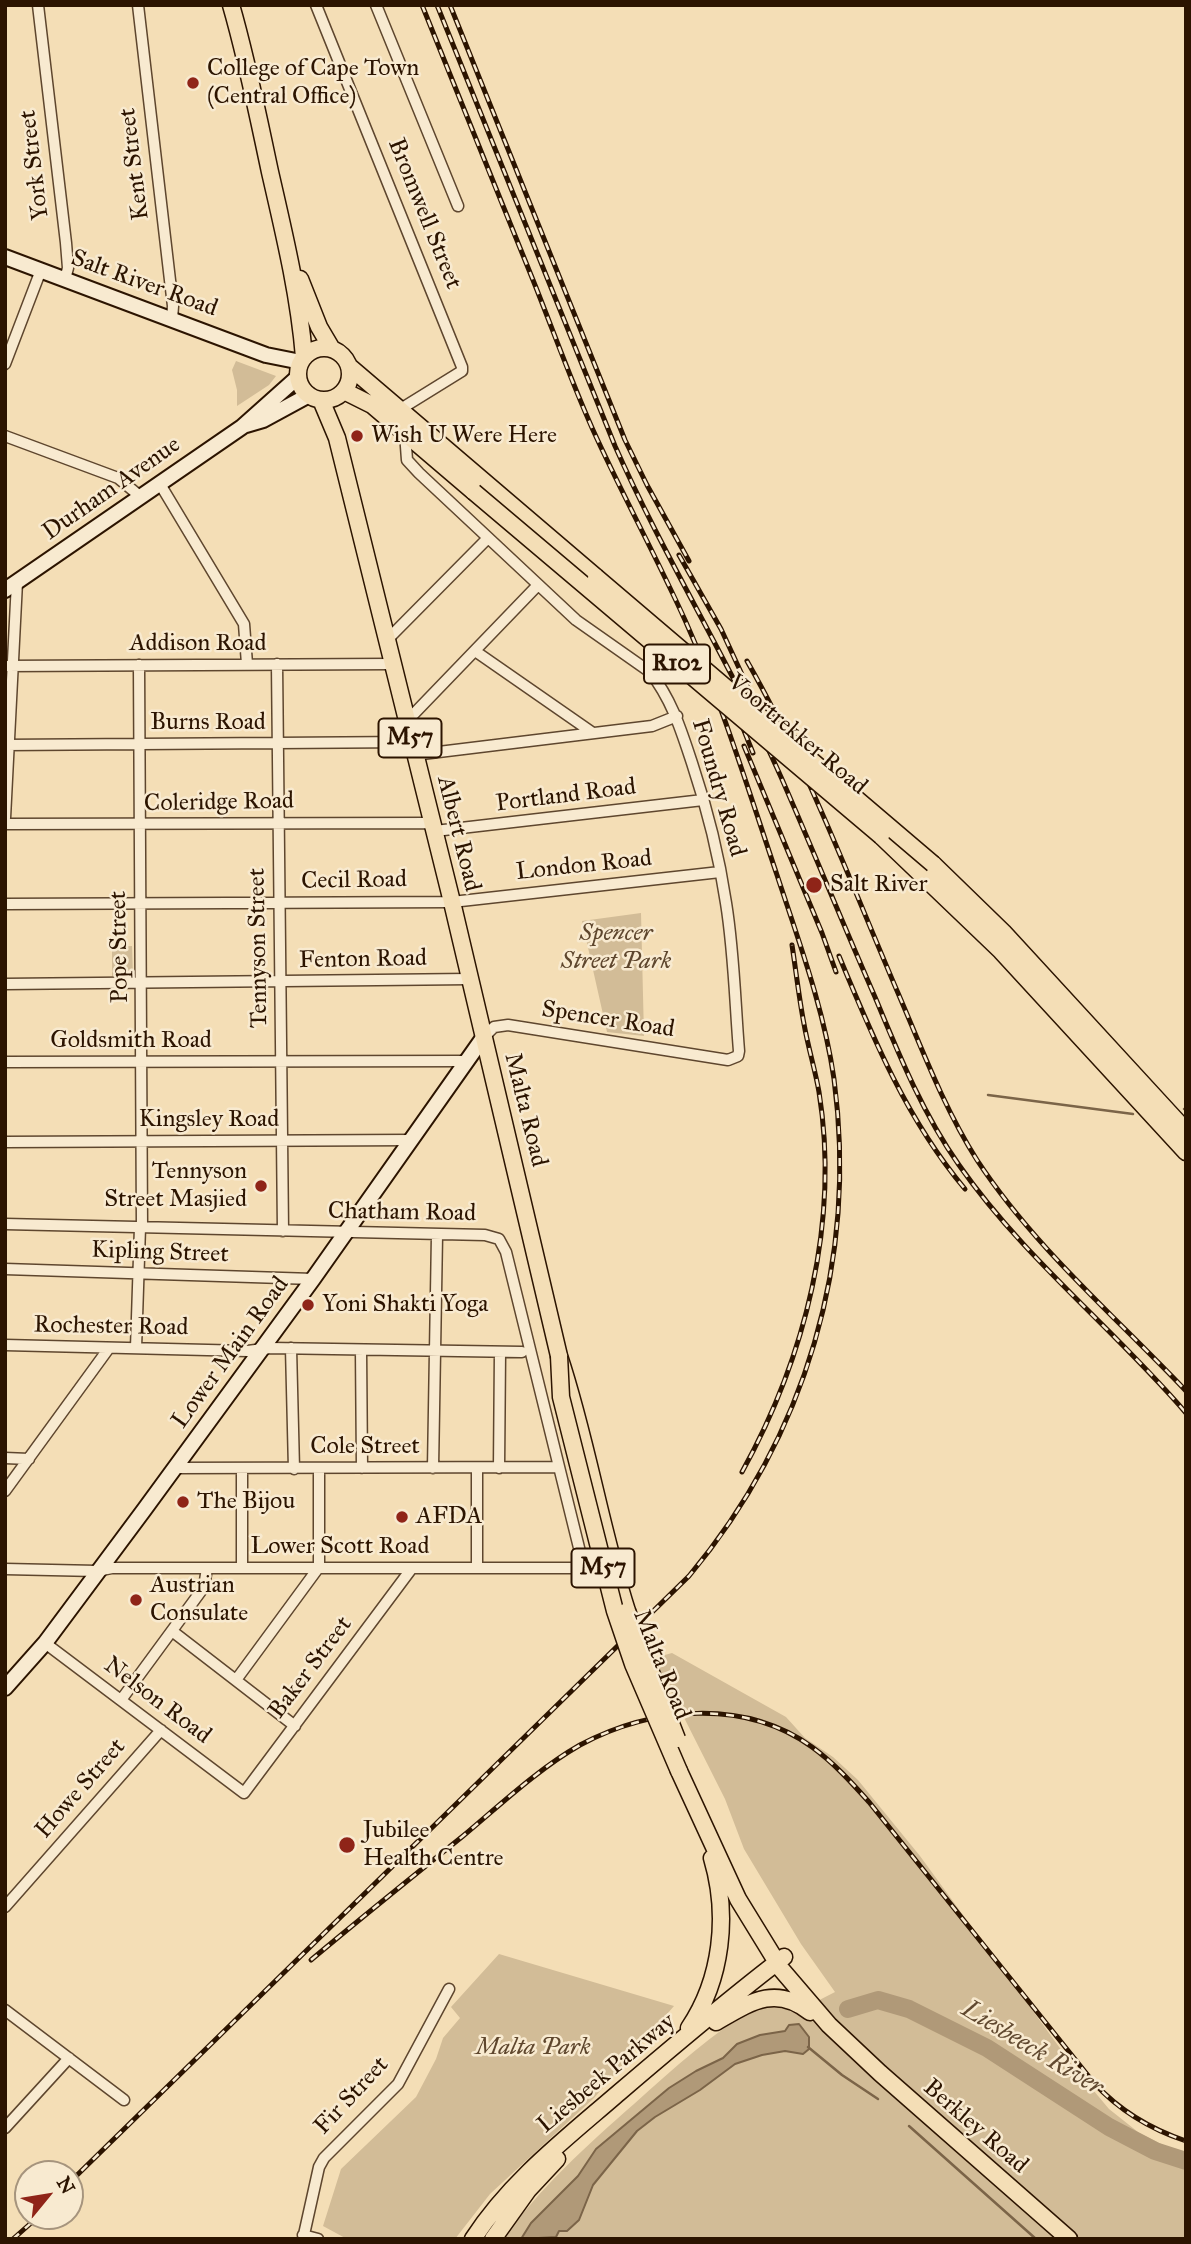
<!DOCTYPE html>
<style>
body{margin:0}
#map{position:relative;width:1191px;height:2244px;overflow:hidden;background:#f4deb6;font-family:"IM FELL Great Primer",serif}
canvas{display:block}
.frame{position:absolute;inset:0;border:7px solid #2c1400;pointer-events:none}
.north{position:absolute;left:14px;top:2160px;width:70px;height:70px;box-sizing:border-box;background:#f8ead0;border:2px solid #a6947d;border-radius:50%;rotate:60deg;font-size:19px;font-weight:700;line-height:28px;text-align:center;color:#2c1400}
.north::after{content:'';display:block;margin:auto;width:24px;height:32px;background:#8f2418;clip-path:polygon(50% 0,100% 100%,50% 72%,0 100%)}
</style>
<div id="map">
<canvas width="1191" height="2244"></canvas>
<div class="frame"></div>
<div class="north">N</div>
</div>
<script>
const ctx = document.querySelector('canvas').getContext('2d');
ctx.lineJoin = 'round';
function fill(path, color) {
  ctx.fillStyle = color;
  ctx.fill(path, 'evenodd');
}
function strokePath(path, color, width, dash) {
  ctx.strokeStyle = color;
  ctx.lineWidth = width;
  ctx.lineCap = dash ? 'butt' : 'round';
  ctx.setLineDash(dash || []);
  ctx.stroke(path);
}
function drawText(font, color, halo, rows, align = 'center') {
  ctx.font = font + ' "IM FELL Great Primer",serif';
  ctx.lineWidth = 5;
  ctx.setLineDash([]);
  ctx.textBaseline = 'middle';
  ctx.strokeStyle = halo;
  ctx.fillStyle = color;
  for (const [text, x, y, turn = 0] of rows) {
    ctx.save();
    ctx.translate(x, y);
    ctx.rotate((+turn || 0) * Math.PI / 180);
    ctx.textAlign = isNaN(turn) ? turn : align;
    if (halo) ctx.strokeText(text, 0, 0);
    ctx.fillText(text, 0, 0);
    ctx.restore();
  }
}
fill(new Path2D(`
 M 236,361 L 276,376 L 269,385 L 237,406 L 237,390 L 232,370 Z
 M 641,913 L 644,1036 L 607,1032 L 582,921 Z
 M 132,946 L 133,976 L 112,976 L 112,947 Z
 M 672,1653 L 786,1717 L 805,1738 L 833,1757 L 858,1780 L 920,1856 L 1073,2066 L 1109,2109 L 1138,2132 L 1169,2148 L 1186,2153 L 1186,2239 L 503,2239 C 541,2187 586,2146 634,2104 C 674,2068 713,2032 760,2005 L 798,2011 L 835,1992 L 801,1944 L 744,1849 L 725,1799 L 654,1658 Z
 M 499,1954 L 674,2006 L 594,2098 L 490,2194 L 455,2239 L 347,2239 L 323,2226 L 341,2169 L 416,2097 L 436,2059 L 443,2038 L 460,2018 L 451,2007 Z`), '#d2bc97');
const water = new Path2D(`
 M 799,2024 L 809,2037 L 809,2049 L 803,2054 L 785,2051 L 762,2055 L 735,2064 L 700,2090 L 655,2117 L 637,2131 L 593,2185 L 579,2220 L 567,2231 L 559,2231 L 556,2237 L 521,2239 L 531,2223 L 578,2176 L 596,2149 L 669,2088 L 696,2071 L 723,2058 L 737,2044 L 760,2035 L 785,2031 L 789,2025 Z`);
fill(water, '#b09978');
strokePath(water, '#7b6448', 2);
strokePath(new Path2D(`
 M 988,1095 L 1133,1114
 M 1184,1109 L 1186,1109
 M 808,2047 L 842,2075 L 878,2099
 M 909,2126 L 1036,2239`), '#7b6448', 2.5);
strokePath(new Path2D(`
 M 848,2009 L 878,2000 L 909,2009 L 987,2048 L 1109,2127 L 1155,2151 L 1186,2161`), '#b09978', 18);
const street = new Path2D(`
 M 38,5 L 66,243 L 68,268 L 65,279
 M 138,5 L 173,306 L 172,319
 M 316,5 L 462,367 L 462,371 L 399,410
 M 376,5 L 458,206
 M 5,364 L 41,270
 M 405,433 L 407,460 L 419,473 L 576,620 L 650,672 C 672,700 681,730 692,763 C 707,808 719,856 726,903 C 734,952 735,1002 739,1051 L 738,1056 L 728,1060 L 508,1025 L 494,1027 L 483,1038
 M 5,436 L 118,478 L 141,497
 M 160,484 L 244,624 L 247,664
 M 386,641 L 488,538
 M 475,651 L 593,733
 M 277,664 L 283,1231
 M 139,665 L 142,1227
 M 5,666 L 392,664
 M 406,722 L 538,585
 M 5,745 L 411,742
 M 414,755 L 652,726 L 677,716
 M 5,818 L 17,582
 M 5,824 L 432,823
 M 435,831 L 703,800
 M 5,904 L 452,902 L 720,872
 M 5,984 L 470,979
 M 5,1062 L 466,1061
 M 5,1142 L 412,1140
 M 5,1224 L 485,1235 L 499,1239 L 506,1252 L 584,1568 L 112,1568 L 97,1571 L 5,1569
 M 5,1269 L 313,1279
 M 5,1345 L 248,1351 L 270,1348 L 522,1352
 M 136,1348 L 140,1227
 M 291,1348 L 294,1469
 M 361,1350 L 362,1468
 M 5,1458 L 29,1459
 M 174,1468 L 557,1467
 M 433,1468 L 437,1235
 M 499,1468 L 500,1352
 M 242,1469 L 242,1568
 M 319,1469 L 319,1567
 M 5,1491 L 109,1348
 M 477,1568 L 477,1468
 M 172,1631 L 295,1726
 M 45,1643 L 244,1793 L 412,1568
 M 236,1680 L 319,1567
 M 121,1700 L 204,1587 L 207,1568
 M 5,1907 L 161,1730
 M 5,2010 L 124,2100
 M 5,2128 L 69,2058
 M 303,2235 L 318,2239
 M 303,2239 L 319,2167 L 324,2158 L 398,2084 L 449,1989`);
const secondary = new Path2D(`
 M 5,257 L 266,355 L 301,362
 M 246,425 L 263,420 L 309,395
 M 5,590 L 242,427 L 298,377
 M 5,1688 L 45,1643 L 144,1510 L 313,1279 L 483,1038`);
const primary = new Path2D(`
 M 231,5 C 247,60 258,116 270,172 C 284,233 299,295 304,357
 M 300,279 L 319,327 L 332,349
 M298 374a26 26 0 1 1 52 0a26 26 0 1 1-52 0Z
 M 350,367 L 596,577
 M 344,391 L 372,405 L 474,492
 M 321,400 L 337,438 L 452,902 L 559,1356 C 587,1440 600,1527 627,1611
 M 881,836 L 1001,951 L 1186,1152
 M 933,864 L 1003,932 L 1186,1131
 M 679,1771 L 738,1899 L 781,1969 L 829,2025 L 880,2073 L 1069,2239
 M 716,2022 C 749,2003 775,1984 810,2012
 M 689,2028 C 722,1979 729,1915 712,1858
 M 473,2239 C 510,2182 564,2140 615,2096 C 670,2049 726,2001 784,1957
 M 493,2239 L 528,2190 L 557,2159`);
strokePath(street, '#5e462e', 13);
strokePath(secondary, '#2c1400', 18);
strokePath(primary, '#2c1400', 19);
strokePath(street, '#f8ead0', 10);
strokePath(secondary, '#f8ead0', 14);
strokePath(primary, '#f4deb6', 16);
const rail = new Path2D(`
 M 437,5 L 615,446 C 665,559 731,664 781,777 C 813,850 843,924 875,997 C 899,1055 923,1114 959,1165 C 1023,1257 1113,1328 1186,1413
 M 450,5 L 625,440 L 647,485 L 689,561
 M 679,555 L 721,629 L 763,720
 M 747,661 C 807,766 850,881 898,993 C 922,1049 944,1108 977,1160 C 1034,1247 1115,1316 1186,1391
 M 727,688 L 753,753
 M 744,746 L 822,933 L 836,972
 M 839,956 C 873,1038 907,1120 965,1189
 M 742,1472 C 805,1358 840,1222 819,1092 C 815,1069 808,1047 804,1024 C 799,998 796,971 792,945
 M 311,1960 C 361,1918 412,1877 463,1836 C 500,1805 538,1769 580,1745 C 651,1707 744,1698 812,1747 C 834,1763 851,1782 869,1802 L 1094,2083 C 1120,2111 1150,2129 1186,2141
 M 70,2182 L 689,1576 C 806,1436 858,1260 834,1079 C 824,1009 799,942 777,875 C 748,789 722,703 685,620 C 656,556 622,494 593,430 C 571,381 553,330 533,280 C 496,189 459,97 422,5
 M 13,2239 L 39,2216`);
strokePath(rail, '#2c1400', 5);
strokePath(rail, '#f8ead0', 2.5, [8]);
const primaryBridge = new Path2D(`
 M 474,492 L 881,836
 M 596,577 L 933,864
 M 559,1356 L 561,1397 L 615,1611 L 633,1664 L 679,1771
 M 627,1611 L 677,1739`);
strokePath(primaryBridge, '#2c1400', 19, []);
strokePath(primaryBridge, '#f4deb6', 16);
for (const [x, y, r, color] of [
 [193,83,7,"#8f2418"],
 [357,436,7,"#8f2418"],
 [814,885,9,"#8f2418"],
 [261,1186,7,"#8f2418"],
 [308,1305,7,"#8f2418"],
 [183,1502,7,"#8f2418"],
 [402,1517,7,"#8f2418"],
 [136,1600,7,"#8f2418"],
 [347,1845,9,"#8f2418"]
]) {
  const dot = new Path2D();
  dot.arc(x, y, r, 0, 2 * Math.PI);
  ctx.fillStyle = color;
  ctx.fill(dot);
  strokePath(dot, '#f8ead0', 2.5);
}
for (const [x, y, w] of [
 [677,664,66],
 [410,738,63],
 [603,1568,63]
]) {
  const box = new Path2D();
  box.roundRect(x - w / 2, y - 19.5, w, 39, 5);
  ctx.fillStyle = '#f8ead0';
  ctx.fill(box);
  strokePath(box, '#2c1400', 2);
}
drawText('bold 23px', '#2c1400', null, [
 ["R102",677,664],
 ["M57",410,738],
 ["M57",603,1568]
]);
drawText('24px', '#2c1400', '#f8ead0', [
 ["College of Cape Town",207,69],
 ["(Central Office)",207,97],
 ["Wish U Were Here",371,436],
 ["Salt River",830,885],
 ["Tennyson",247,1172,"right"],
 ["Street Masjied",247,1200,"right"],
 ["Yoni Shakti Yoga",322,1305],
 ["The Bijou",197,1502],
 ["AFDA",416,1517],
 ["Austrian",150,1586],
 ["Consulate",150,1614],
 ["Jubilee",363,1831],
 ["Health Centre",363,1859]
], 'left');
drawText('24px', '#2c1400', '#f8ead0', [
 ["Kent Street",135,164,-97],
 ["York Street",35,165,-97],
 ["Bromwell Street",424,214,68],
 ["Salt River Road",144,284,20],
 ["Durham Avenue",112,489,-35],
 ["Addison Road",198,644],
 ["Burns Road",208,723],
 ["Voortrekker Road",797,735,40],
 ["Foundry Road",718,788,74],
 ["Portland Road",566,796,-7],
 ["Coleridge Road",219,803,-1],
 ["Albert Road",458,834,76],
 ["London Road",584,866,-6],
 ["Cecil Road",354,881,-1],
 ["Pope Street",120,947,-91],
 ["Tennyson Street",259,948,-91],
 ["Fenton Road",363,960,-1],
 ["Spencer Road",608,1020,9],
 ["Goldsmith Road",131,1041],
 ["Malta Road",525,1110,76],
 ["Kingsley Road",209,1120],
 ["Chatham Road",402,1213,1],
 ["Kipling Street",160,1253,2],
 ["Rochester Road",111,1327,1],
 ["Lower Main Road",231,1353,-54],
 ["Cole Street",365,1447],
 ["Lower Scott Road",340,1547],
 ["Malta Road",661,1665,68],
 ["Baker Street",311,1668,-53],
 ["Nelson Road",157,1701,37],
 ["Howe Street",81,1789,-49],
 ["Liesbeek Parkway",607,2074,-40],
 ["Fir Street",352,2096,-47],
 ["Berkley Road",975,2127,41]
]);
drawText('italic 24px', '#5e462d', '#f8ead0', [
 ["Spencer",616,934],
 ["Street Park",616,962],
 ["Malta Park",533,2048]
]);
drawText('italic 26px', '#614930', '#f8ead0', [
 ["Liesbeeck River",1032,2049,31]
]);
</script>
